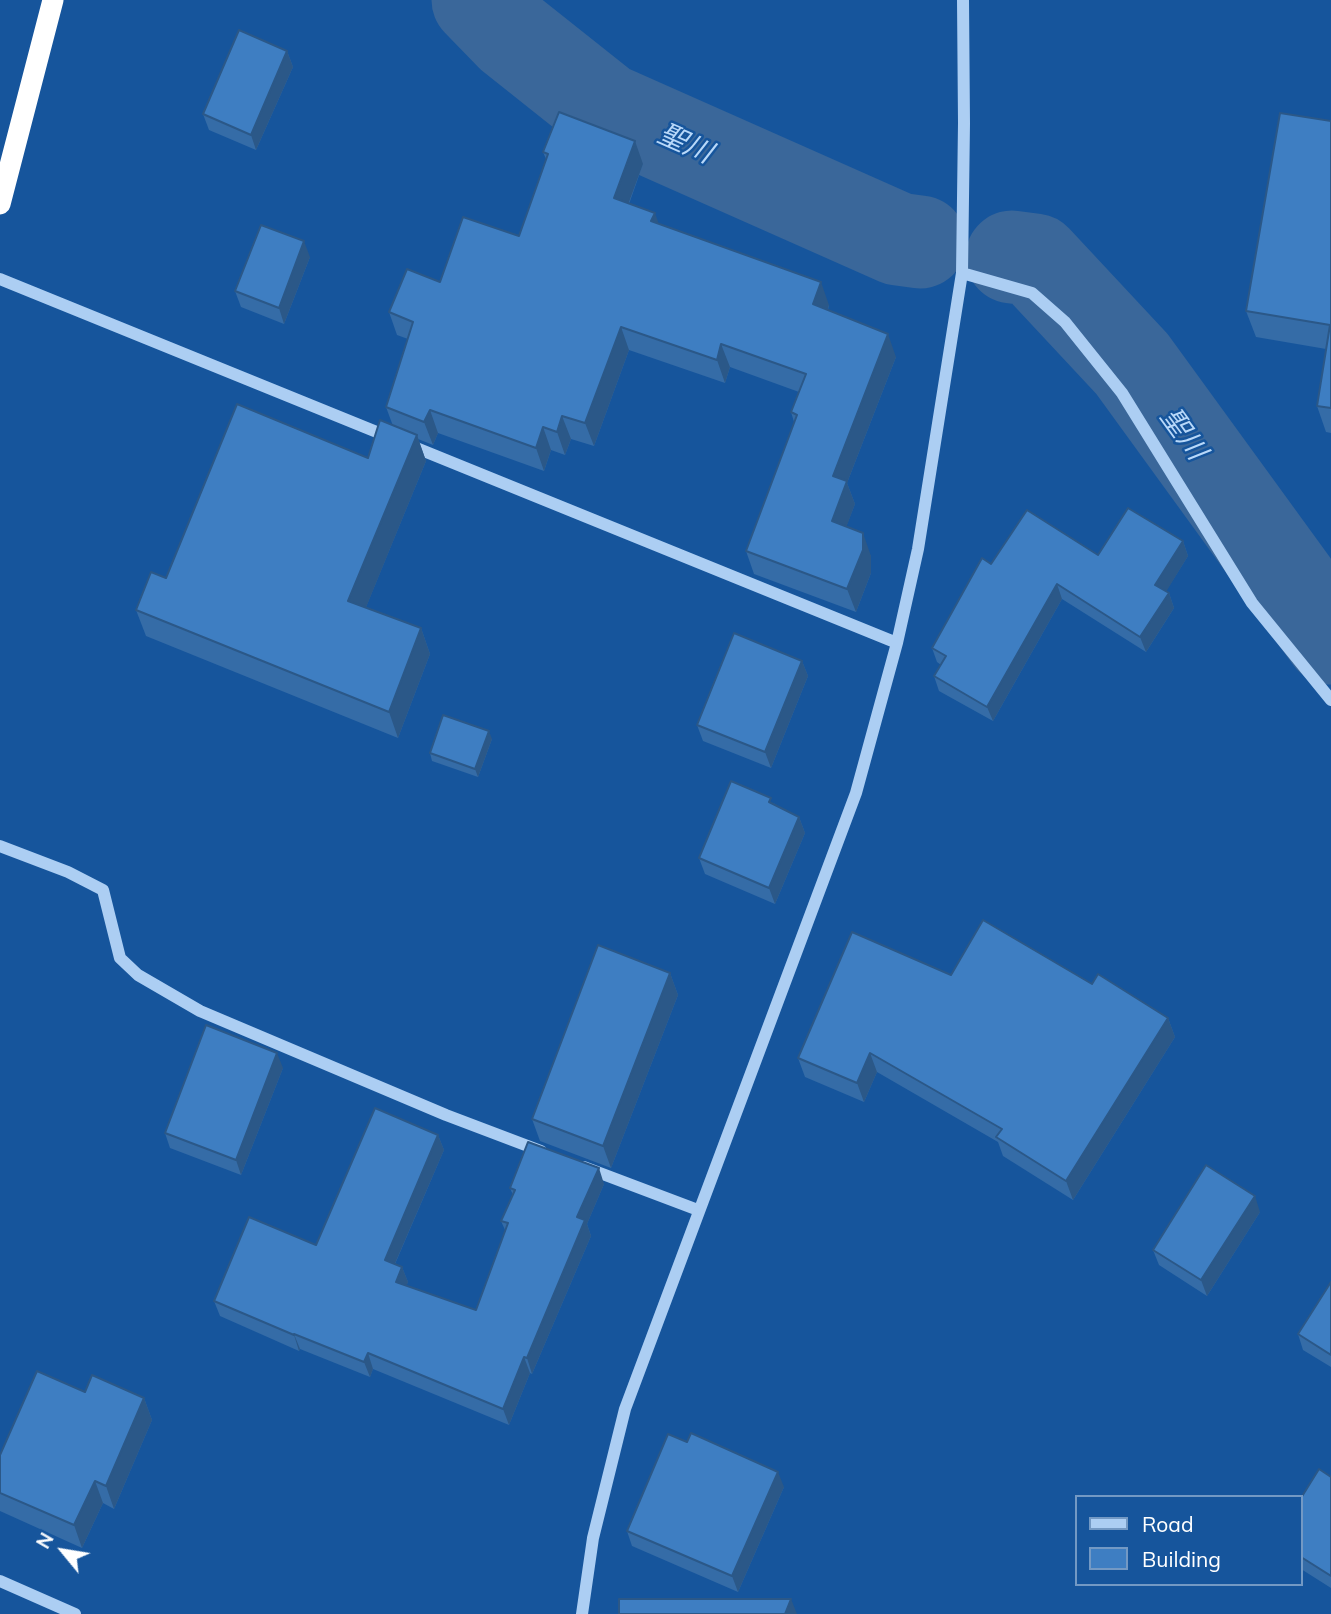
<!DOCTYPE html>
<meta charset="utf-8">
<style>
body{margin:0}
#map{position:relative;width:1331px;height:1614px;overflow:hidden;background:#16559c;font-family:Mulish,sans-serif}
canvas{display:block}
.legend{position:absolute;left:1075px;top:1495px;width:228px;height:91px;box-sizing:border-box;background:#16559c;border:2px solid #7399c4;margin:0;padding:9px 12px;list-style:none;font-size:21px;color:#fff}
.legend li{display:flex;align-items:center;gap:14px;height:35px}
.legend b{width:35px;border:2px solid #7399c4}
.north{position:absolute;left:28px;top:1516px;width:70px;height:70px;-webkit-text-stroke:5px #16559c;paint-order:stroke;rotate:300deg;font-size:19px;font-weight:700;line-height:28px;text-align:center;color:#fff}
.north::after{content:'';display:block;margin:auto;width:24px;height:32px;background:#fff;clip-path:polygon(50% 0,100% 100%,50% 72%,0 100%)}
</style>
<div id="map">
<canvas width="1331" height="1614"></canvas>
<ul class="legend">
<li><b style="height:9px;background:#accef3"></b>Road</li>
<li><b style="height:19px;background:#3e7ec2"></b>Building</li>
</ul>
<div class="north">N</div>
</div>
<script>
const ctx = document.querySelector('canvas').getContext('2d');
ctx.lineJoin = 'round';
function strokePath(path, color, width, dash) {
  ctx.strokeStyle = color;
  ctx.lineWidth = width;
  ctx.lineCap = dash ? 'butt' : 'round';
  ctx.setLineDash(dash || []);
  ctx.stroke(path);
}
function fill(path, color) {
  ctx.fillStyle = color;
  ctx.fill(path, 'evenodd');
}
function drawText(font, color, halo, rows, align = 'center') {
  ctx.font = font + ' Mulish,"Noto Sans JP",sans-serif';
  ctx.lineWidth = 5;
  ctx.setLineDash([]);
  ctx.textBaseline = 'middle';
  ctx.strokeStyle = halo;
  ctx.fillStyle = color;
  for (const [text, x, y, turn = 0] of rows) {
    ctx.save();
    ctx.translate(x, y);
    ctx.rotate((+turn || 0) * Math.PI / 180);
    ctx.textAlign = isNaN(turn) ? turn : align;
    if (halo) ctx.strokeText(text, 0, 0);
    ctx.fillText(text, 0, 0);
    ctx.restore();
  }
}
strokePath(new Path2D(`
 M 478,0 L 512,35 L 605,109 L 898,239 L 920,242
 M 1012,257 L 1035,260 L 1132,364 L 1331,638`), '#3a679a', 93);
strokePath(new Path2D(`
 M 962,273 L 1032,293 L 1065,322 L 1122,393 L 1252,603 L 1331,700
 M 0,279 L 389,437
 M 409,445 L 897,643
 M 0,846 L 68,872 L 103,890 L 120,958 L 138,975 L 200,1011 L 446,1115 L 541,1151
 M 584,1167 L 698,1210
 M 0,1581 L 75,1614
 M 582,1614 L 593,1538 L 625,1409 L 856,793 L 897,643 L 918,549 L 962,273 L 964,123 L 963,0`), '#accef3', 12);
strokePath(new Path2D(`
 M 0,204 L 53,0`), '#fff', 21);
fill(new Path2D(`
 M 287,51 L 293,67 L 256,150 L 209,130 L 203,114 Z
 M 1331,121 L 1331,433 L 1326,432 L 1317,406 L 1326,349 L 1256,337 L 1246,311 Z
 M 543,152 L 643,164 L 629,204 L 659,224 L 829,305 L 828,310 L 896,357 L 847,483 L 855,504 L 846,527 L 871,556 L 871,573 L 856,612 L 754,574 L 746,551 L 794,422 L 791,412 L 799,392 L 730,367 L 725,383 L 629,350 L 594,446 L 571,439 L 565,455 L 551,450 L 544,471 L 438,433 L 433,445 L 418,439 L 426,461 L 366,607 L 421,628 L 430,654 L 398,738 L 146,636 L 136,610 L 166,578 L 368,458 L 393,426 L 386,407 L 408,339 L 397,335 L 389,312 L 519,236 L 546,159 Z
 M 310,257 L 284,324 L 241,307 L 235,291 Z
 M 1183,541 L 1188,556 L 1166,591 L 1169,593 L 1174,608 L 1146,652 L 1062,599 L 993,721 L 939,691 L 934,676 L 941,665 L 937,662 L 932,648 L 1098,555 Z
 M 802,661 L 808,676 L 771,768 L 703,741 L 697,725 Z
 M 492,739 L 478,777 L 432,761 L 430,753 Z
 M 773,803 L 799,817 L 805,833 L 775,904 L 705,874 L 699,858 Z
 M 670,973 L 678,995 L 611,1168 L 540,1141 L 532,1119 Z
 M 951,975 L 1092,984 L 1168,1018 L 1175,1037 L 1073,1200 L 1003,1156 L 998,1142 L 877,1072 L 864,1102 L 805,1077 L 798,1058 Z
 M 283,1068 L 241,1175 L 170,1148 L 165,1133 Z
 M 438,1135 L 444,1150 L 395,1264 L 402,1267 L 408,1282 L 406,1286 L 476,1310 L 505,1230 L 501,1221 L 513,1195 L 510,1188 L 604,1184 L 587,1224 L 591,1236 L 532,1374 L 530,1373 L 509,1425 L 373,1369 L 370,1377 L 300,1349 L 299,1351 L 220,1316 L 214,1301 L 316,1245 Z
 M 1260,1212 L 1207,1296 L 1159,1265 L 1153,1250 Z
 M 1331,1282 L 1331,1367 L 1303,1350 L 1298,1334 Z
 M 85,1392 L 144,1398 L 152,1420 L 114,1509 L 103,1503 L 82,1548 L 0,1511 L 0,1493 Z
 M 1331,1477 L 1331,1588 L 1301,1569 L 1301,1498 Z
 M 784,1487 L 738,1592 L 632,1546 L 627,1531 Z`), '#356ca7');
fill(new Path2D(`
 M 287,51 L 293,67 L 256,150 L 251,135 Z
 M 635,141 L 643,164 L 622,221 L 614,198 Z
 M 655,213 L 663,236 L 651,221 Z
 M 304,241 L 310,257 L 284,324 L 279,308 Z
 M 821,282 L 829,305 L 822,327 L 813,304 Z
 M 621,327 L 629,350 L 594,446 L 585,423 Z
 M 888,334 L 896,357 L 847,483 L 855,504 L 840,544 L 832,521 L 833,476 Z
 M 721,344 L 730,367 L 725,383 L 717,360 Z
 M 430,410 L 438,433 L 433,445 L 424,422 Z
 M 562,416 L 571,439 L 565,455 L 557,432 Z
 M 543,427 L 551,450 L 544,471 L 536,448 Z
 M 417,435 L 426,461 L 358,627 L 348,601 Z
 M 863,533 L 871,556 L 871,573 L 856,612 L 847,589 Z
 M 1183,541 L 1188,556 L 1161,600 L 1155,585 Z
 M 1057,584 L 1062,599 L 993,721 L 987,707 Z
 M 1169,593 L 1174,608 L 1146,652 L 1140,637 Z
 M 421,628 L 430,654 L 398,738 L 389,712 Z
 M 802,661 L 808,676 L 771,768 L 765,752 Z
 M 489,731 L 492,739 L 478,777 L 475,769 Z
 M 799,817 L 805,833 L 775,904 L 769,888 Z
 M 670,973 L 678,995 L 611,1168 L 603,1146 Z
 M 1168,1018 L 1175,1037 L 1073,1200 L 1066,1181 Z
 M 277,1053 L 283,1068 L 241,1175 L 236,1160 Z
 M 870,1053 L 877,1072 L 864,1102 L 857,1083 Z
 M 438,1135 L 444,1150 L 390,1275 L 385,1260 Z
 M 599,1168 L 604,1184 L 587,1224 L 591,1236 L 532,1374 L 527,1358 L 577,1217 Z
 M 1255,1196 L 1260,1212 L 1207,1296 L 1201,1280 Z
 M 402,1267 L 408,1282 L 402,1298 L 396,1282 Z
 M 294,1334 L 300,1349 L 299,1351 L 294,1335 Z
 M 368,1353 L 373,1369 L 370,1377 L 364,1362 Z
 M 524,1357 L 530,1373 L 509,1425 L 503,1409 Z
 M 144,1398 L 152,1420 L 114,1509 L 106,1486 Z
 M 778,1472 L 784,1487 L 738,1592 L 732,1576 Z
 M 95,1481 L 103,1503 L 82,1548 L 74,1525 Z
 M 791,1599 L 797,1614 L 785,1614 Z`), '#2b5888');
const building = new Path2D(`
 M 239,30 L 287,51 L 251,135 L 203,114 Z
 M 559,112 L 635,141 L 614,198 L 655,213 L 651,221 L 821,282 L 813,304 L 888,334 L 833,476 L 847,481 L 832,521 L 863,533 L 863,550 L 847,589 L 746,551 L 797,415 L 791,412 L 806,374 L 721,344 L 717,360 L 621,327 L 585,423 L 562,416 L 557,432 L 543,427 L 536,448 L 430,410 L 424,422 L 386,407 L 413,322 L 389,312 L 407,269 L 440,282 L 463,217 L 519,236 L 548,154 L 543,152 Z
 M 1280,113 L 1331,121 L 1331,408 L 1317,406 L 1330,325 L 1246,311 Z
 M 261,225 L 304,241 L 279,308 L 235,291 Z
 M 237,404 L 368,458 L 380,420 L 417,435 L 348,601 L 421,628 L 389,712 L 136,610 L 151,572 L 166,578 Z
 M 1128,508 L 1183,541 L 1155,585 L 1169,593 L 1140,637 L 1057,584 L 987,707 L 934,676 L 946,656 L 932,648 L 982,558 L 991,564 L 1027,510 L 1098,555 Z
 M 734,633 L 802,661 L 765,752 L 697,725 Z
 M 443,715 L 489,731 L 475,769 L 430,753 Z
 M 731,781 L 771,798 L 769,802 L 799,817 L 769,888 L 699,858 Z
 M 983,920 L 1092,984 L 1098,974 L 1168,1018 L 1066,1181 L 996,1137 L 1002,1129 L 870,1053 L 857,1083 L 798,1058 L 852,932 L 951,975 Z
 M 598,945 L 670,973 L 603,1146 L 532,1119 Z
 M 206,1025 L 277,1053 L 236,1160 L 165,1133 Z
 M 375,1108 L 438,1135 L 385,1260 L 402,1267 L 396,1282 L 476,1310 L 508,1223 L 501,1221 L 515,1190 L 510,1188 L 528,1142 L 599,1168 L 577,1217 L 585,1220 L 527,1358 L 524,1357 L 503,1409 L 368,1353 L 364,1362 L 294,1334 L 294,1335 L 214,1301 L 249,1217 L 316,1245 Z
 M 1206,1165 L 1255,1196 L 1201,1280 L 1153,1250 Z
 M 1331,1282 L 1331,1355 L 1298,1334 Z
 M 37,1371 L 85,1392 L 92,1375 L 144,1398 L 106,1486 L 95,1481 L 74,1525 L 0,1493 L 0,1455 Z
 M 691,1433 L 778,1472 L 732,1576 L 627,1531 L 668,1434 L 687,1442 Z
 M 1319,1469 L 1331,1477 L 1331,1576 L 1301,1557 L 1301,1498 Z
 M 619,1599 L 791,1599 L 785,1614 L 619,1614 Z`);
fill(building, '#3e7ec2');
strokePath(building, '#2b5888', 2);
drawText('italic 28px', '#b8d8f9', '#16559c', [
 ["聖川",685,144,24],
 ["聖川",1183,434,54]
]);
</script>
